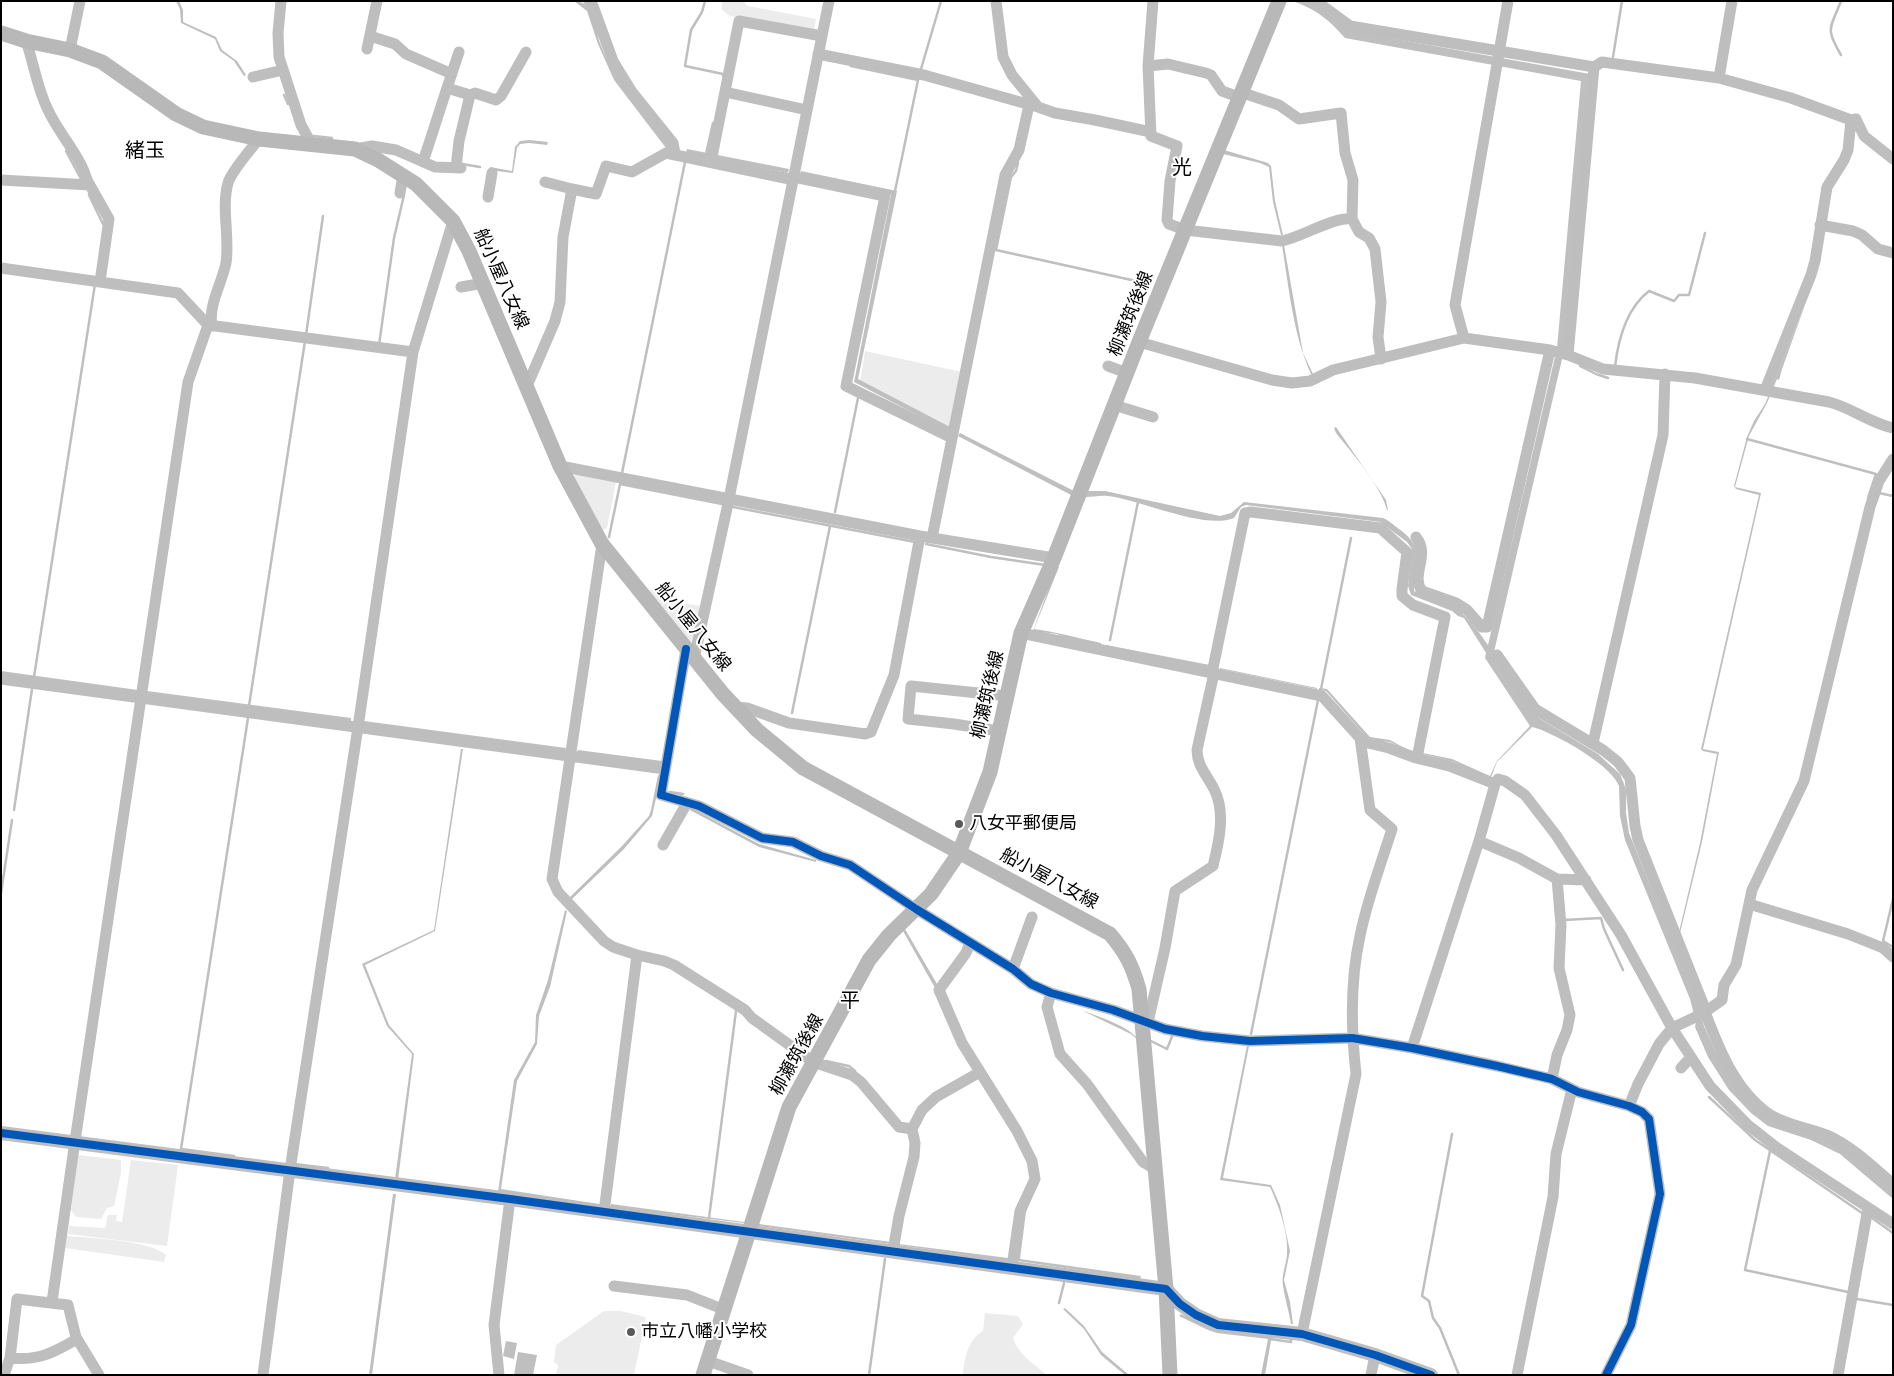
<!DOCTYPE html>
<meta charset="utf-8">
<style>
body{margin:0}
#map{position:relative;width:1894px;height:1376px;overflow:hidden;background:#fff;font-family:"IBM Plex Sans",sans-serif}
canvas{display:block}
.frame{position:absolute;inset:0;border:2px solid #000;pointer-events:none}
</style>
<div id="map">
<canvas width="1894" height="1376"></canvas>
<div class="frame"></div>
</div>
<script>
const ctx = document.querySelector('canvas').getContext('2d');
ctx.lineJoin = 'round';
function fill(path, color) {
  ctx.fillStyle = color;
  ctx.fill(path, 'evenodd');
}
function strokePath(path, color, width, dash) {
  ctx.strokeStyle = color;
  ctx.lineWidth = width;
  ctx.lineCap = dash ? 'butt' : 'round';
  ctx.setLineDash(dash || []);
  ctx.stroke(path);
}
function drawText(font, color, halo, rows, align = 'center') {
  ctx.font = font + ' "IBM Plex Sans","Noto Sans JP",sans-serif';
  ctx.lineWidth = 4;
  ctx.setLineDash([]);
  ctx.textBaseline = 'middle';
  ctx.strokeStyle = halo;
  ctx.fillStyle = color;
  for (const [text, x, y, turn = 0] of rows) {
    ctx.save();
    ctx.translate(x, y);
    ctx.rotate((+turn || 0) * Math.PI / 180);
    ctx.textAlign = isNaN(turn) ? turn : align;
    if (halo) ctx.strokeText(text, 0, 0);
    ctx.fillText(text, 0, 0);
    ctx.restore();
  }
}
fill(new Path2D(`
 M 722,1 L 745,1 L 745,4 L 748,6 L 816,19 L 814,31 L 730,16 L 722,10 Z
 M 865,351 L 962,372 L 950,428 L 860,383 Z
 M 578,475 L 616,482 L 607,528 L 603,530 L 570,476 Z
 M 645,589 L 673,594 L 672,602 L 701,606 L 695,647 Z
 M 78,1155 L 121,1160 L 121,1173 L 114,1206 L 107,1208 L 101,1219 L 76,1217 L 71,1210 Z
 M 131,1160 L 178,1165 L 167,1246 L 68,1234 L 69,1226 L 105,1228 L 108,1215 L 117,1215 L 116,1221 L 122,1222 Z
 M 67,1236 C 91,1238 149,1240 166,1255 L 164,1262 L 65,1248 Z
 M 604,1311 L 621,1311 L 646,1317 L 634,1375 L 556,1375 L 558,1365 L 554,1362 L 556,1345 Z
 M 985,1313 L 1018,1316 L 1023,1324 L 1013,1338 C 1017,1353 1035,1365 1047,1375 L 963,1375 C 964,1359 968,1339 983,1331 Z`), '#ececec');
fill(new Path2D(`
 M 176,1 L 179,1 L 183,10 L 183,22 L 216,37 L 222,50 L 237,61 L 246,75 L 244,76 L 234,61 L 220,51 L 215,39 L 181,23 L 180,9 Z
 M 574,1 C 595,1 595,28 600,43 C 614,82 644,113 669,145 L 669,149 L 666,148 L 614,80 L 598,44 L 587,11 Z
 M 1292,1 L 1309,1 L 1379,36 L 1590,74 L 1563,355 L 1494,652 L 1539,718 L 1598,754 L 1620,774 L 1626,789 L 1626,813 L 1629,833 L 1697,1000 L 1704,1026 L 1715,1051 L 1762,1113 L 1819,1136 L 1844,1149 L 1893,1189 L 1893,1199 L 1840,1154 L 1811,1140 L 1768,1126 L 1751,1113 L 1729,1090 L 1708,1057 L 1695,1027 L 1696,1022 L 1690,999 L 1625,840 L 1620,816 L 1619,786 C 1612,765 1553,732 1532,727 L 1497,762 L 1490,780 L 1454,762 L 1423,754 L 1423,753 L 1452,759 L 1490,776 L 1497,761 L 1530,726 L 1485,658 L 1486,653 L 1483,648 L 1464,618 L 1458,616 L 1452,611 L 1411,595 L 1408,586 L 1412,549 L 1407,542 L 1380,522 L 1246,505 L 1241,507 L 1234,518 C 1204,530 1141,500 1108,496 C 1096,495 1088,499 1073,496 L 958,436 L 960,433 L 1074,491 L 1105,491 L 1220,516 L 1231,513 L 1244,502 L 1383,518 C 1390,521 1396,527 1403,532 C 1429,554 1414,563 1414,591 L 1458,609 L 1475,627 L 1488,645 L 1557,348 L 1581,81 L 1345,38 C 1328,19 1316,9 1292,1 Z
 M 529,140 L 548,142 L 547,145 L 529,143 L 520,144 L 517,148 L 513,173 L 489,170 L 490,167 L 512,171 L 515,147 L 520,141 Z
 M 687,149 L 789,169 L 788,173 L 686,153 Z
 M 1224,150 L 1268,163 L 1271,166 L 1275,201 L 1283,235 L 1281,235 L 1273,202 L 1269,167 L 1260,163 L 1223,154 Z
 M 801,171 L 897,191 L 858,379 L 950,427 L 948,431 L 854,382 L 891,195 L 800,175 Z
 M 1282,245 L 1284,245 L 1303,353 L 1313,374 L 1311,374 C 1293,334 1289,289 1282,245 Z
 M 1805,305 L 1782,369 L 1779,380 L 1777,379 L 1767,403 L 1749,436 L 1735,487 L 1761,493 L 1703,749 L 1719,752 L 1702,842 L 1680,933 L 1679,932 L 1700,843 L 1717,754 L 1703,751 L 1701,749 L 1759,495 L 1736,489 L 1734,486 L 1747,437 L 1754,421 L 1765,404 Z
 M 1336,427 L 1386,500 L 1388,510 L 1387,510 C 1381,486 1352,453 1336,433 L 1334,428 Z
 M 1056,566 L 1059,567 L 1034,629 C 1057,632 1078,638 1101,643 L 1101,645 L 1068,639 L 1057,634 L 1033,631 L 1056,568 Z
 M 1106,645 L 1210,665 L 1209,667 L 1106,647 Z
 M 1220,668 L 1317,688 L 1317,689 L 1220,669 Z
 M 1,671 L 138,690 L 137,693 L 1,674 Z
 M 1319,688 L 1327,689 L 1370,737 L 1390,740 L 1412,752 L 1390,742 L 1369,740 L 1326,691 L 1319,690 Z
 M 147,691 L 351,718 L 351,722 L 147,694 Z
 M 364,721 L 566,748 L 565,751 L 364,724 Z
 M 461,749 L 463,749 L 435,931 L 365,965 L 389,1025 L 414,1054 L 398,1180 L 395,1179 L 412,1054 L 387,1026 L 362,964 L 434,930 Z
 M 578,750 L 662,761 L 662,765 L 577,752 Z
 M 658,775 L 661,776 L 652,816 L 624,849 L 571,900 L 569,898 L 622,846 L 649,816 L 651,810 Z
 M 691,808 L 759,844 L 816,860 L 816,862 L 759,847 L 690,810 Z
 M 565,910 L 567,911 L 550,987 L 539,1016 L 537,1044 L 517,1081 L 501,1189 L 599,1204 L 599,1206 L 498,1192 L 514,1080 L 535,1042 L 536,1015 L 548,980 Z
 M 905,929 L 937,984 L 935,988 L 903,931 Z
 M 1081,1010 C 1094,1015 1132,1027 1138,1040 L 1131,1034 Z
 M 1247,1046 L 1249,1046 L 1223,1178 L 1271,1185 L 1280,1205 L 1290,1251 L 1284,1280 L 1290,1302 L 1293,1324 L 1291,1324 C 1289,1312 1285,1299 1283,1286 C 1281,1276 1286,1265 1287,1255 C 1289,1233 1279,1207 1270,1187 L 1220,1180 Z
 M 1037,1186 L 1026,1212 L 1020,1259 L 1141,1276 L 1140,1279 L 1017,1261 L 1024,1212 Z
 M 393,1194 L 396,1194 L 372,1375 L 369,1375 Z
 M 611,1204 L 744,1222 L 744,1223 L 611,1207 Z
 M 759,1224 L 891,1242 L 891,1244 L 758,1226 Z
 M 899,1244 L 1008,1258 L 1008,1261 L 898,1245 Z
 M 1065,1308 L 1084,1326 L 1102,1352 L 1129,1375 L 1125,1375 L 1101,1355 L 1084,1329 L 1063,1309 Z
 M 1181,1314 L 1195,1321 L 1272,1335 L 1265,1375 L 1261,1375 L 1268,1339 L 1217,1333 L 1208,1330 L 1179,1316 Z
 M 506,1341 L 517,1343 L 514,1359 L 503,1356 Z
 M 518,1352 L 537,1355 L 533,1375 L 514,1375 Z`), '#bfbfbf');
strokePath(new Path2D(`
 M 705,1 L 702,12 L 691,30 L 685,66 L 723,74 L 723,76
 M 1841,1 C 1830,29 1825,28 1841,55
 M 1613,57 L 1622,1
 M 851,66 L 918,80 L 895,191
 M 921,69 L 941,1
 M 284,95 L 288,104
 M 314,136 L 332,138
 M 66,151 L 81,179
 M 706,154 L 713,123
 M 1018,163 L 1016,171 L 1011,177 L 996,250 L 1136,281
 M 462,164 L 480,167
 M 89,195 L 103,224
 M 306,335 L 323,216
 M 379,345 L 394,238 L 404,195
 M 1580,366 L 1596,374 L 1608,378
 M 1615,367 C 1618,340 1626,309 1649,291 L 1674,301 L 1679,295 L 1689,295 L 1705,233
 M 1747,439 L 1876,474 L 1868,498
 M 622,473 L 685,162
 M 1879,493 L 1893,496
 M 733,507 L 915,542
 M 835,512 L 858,398
 M 609,537 L 620,484 L 722,504
 M 926,544 L 991,557 L 1045,565
 M 1110,640 L 1138,502
 M 34,677 L 95,284
 M 1321,689 L 1351,538
 M 249,706 L 305,341
 M 792,713 L 830,526
 M 670,792 L 683,794
 M 14,810 L 32,689
 M 1,893 L 12,820
 M 1893,899 L 1883,941 L 1893,947
 M 1564,920 L 1601,918 L 1604,929 L 1623,970
 M 1251,1034 L 1318,700
 M 1151,1041 L 1167,1049 L 1173,1034
 M 826,1061 L 849,1066 L 855,1071
 M 1709,1097 L 1755,1140 L 1862,1213
 M 1452,1134 L 1422,1296 L 1429,1301 L 1433,1318 L 1440,1328 L 1459,1375
 M 1770,1151 L 1745,1270 L 1848,1292
 M 234,1156 L 181,1149 L 248,718
 M 294,1164 L 328,1168
 M 709,1218 L 736,1011
 M 1872,1218 L 1893,1233
 M 1857,1299 L 1893,1305
 M 1059,1303 L 1064,1283
 M 1270,1339 L 1291,1342 L 1291,1339
 M 869,1375 L 885,1259`), '#bfbfbf', 2.5);
strokePath(new Path2D(`
 M 281,1 L 278,33 L 279,57 L 301,125 L 311,143
 M 589,1 L 593,6 L 613,61 L 632,92 L 673,143 L 675,153
 M 996,1 L 1003,57 L 1012,75 L 1038,107
 M 1153,1 L 1148,66 L 1151,136 L 1177,146 L 1170,181 L 1167,220 L 1169,224 L 1185,230 L 1282,241 C 1301,237 1336,216 1352,219
 M 1316,1 L 1350,26 L 1594,67 L 1602,62 L 1719,78 L 1791,98 L 1851,120 L 1856,119 L 1864,136 L 1893,159
 M 370,36 L 395,44 L 406,54 L 452,74
 M 26,41 C 34,64 37,88 48,110 C 59,134 80,155 87,180 L 109,219 L 100,282
 M 367,49 L 377,1
 M 70,50 L 80,1
 M 459,52 L 447,88 L 470,95
 M 818,54 L 924,75 L 1038,107 L 1055,113 L 1095,120 L 1151,132
 M 1148,66 L 1168,64 L 1206,73 L 1211,75 L 1222,91 L 1241,98
 M 253,77 L 283,70
 M 1719,78 L 1732,1
 M 725,92 L 807,110
 M 1243,93 L 1279,105 L 1299,119 L 1341,113 L 1345,153 L 1353,180 L 1352,219 L 1359,232 L 1369,238 L 1375,249 L 1381,302 L 1378,337 L 1381,359
 M 355,149 L 372,146 L 396,150 L 435,167 L 461,168
 M 423,162 L 447,88
 M 711,162 L 739,21 L 822,36
 M 456,168 L 459,141 L 470,95 L 475,93 L 496,100 L 501,96 L 526,52
 M 794,177 L 885,196 L 846,386 L 952,438
 M 1,180 L 90,185
 M 545,182 L 572,189
 M 400,193 L 403,175
 M 488,197 L 492,173
 M 1820,225 L 1853,231 L 1862,235 L 1878,249 L 1893,253
 M 1,268 L 178,293 L 208,325 L 413,352
 M 461,287 L 484,283
 M 212,326 C 208,305 222,283 226,263 C 230,237 221,208 228,183 C 231,172 251,149 259,139
 M 1464,338 L 1455,305 L 1508,1
 M 1139,342 L 1272,380 L 1292,383 L 1310,381 L 1333,370 L 1464,338 L 1550,350 L 1568,355 L 1603,369 L 1695,378 L 1829,402 C 1852,408 1870,423 1893,428
 M 1568,355 L 1594,67
 M 1108,366 L 1127,373
 M 527,386 L 555,321 L 560,302 L 563,237 L 572,189 L 596,194 L 606,166 L 632,172 L 666,153 L 794,180
 M 1765,390 L 1811,275 L 1815,261 L 1827,187 L 1844,160 L 1848,150 L 1851,120
 M 1114,405 L 1153,417
 M 560,466 L 920,536 L 1054,558
 M 1416,537 C 1431,555 1410,575 1422,591 L 1456,603 L 1467,610 L 1482,627 L 1487,627 L 1550,350
 M 932,538 L 1005,175 L 1019,150 L 1029,105
 M 602,544 L 552,879 L 558,892 L 604,941 L 613,947 L 637,955 L 604,1212
 M 1021,633 L 1322,696 L 1360,738 L 1368,743 L 1389,748 L 1416,758 L 1449,766 L 1495,784
 M 686,649 L 661,795 L 699,806 L 762,838 L 793,842 L 821,856 L 850,865 L 916,909 L 1013,969 L 1031,984 L 1051,993 L 1113,1010 L 1165,1029 L 1202,1036 L 1250,1041 L 1352,1038 L 1412,1048 L 1497,1066 L 1552,1079 L 1578,1092 L 1629,1106 L 1642,1112 L 1649,1119 L 1660,1194 L 1631,1325 L 1606,1375
 M 1497,655 L 1535,709 L 1603,750 L 1618,762 L 1630,778 L 1635,826 L 1638,840 L 1706,1011
 M 694,659 L 729,499 L 829,1
 M 1212,673 L 1245,513 L 1251,512 L 1380,528 L 1407,552 L 1402,589 L 1402,596 L 1413,605 L 1445,617 L 1417,758
 M 1,679 L 665,769
 M 735,707 L 747,708 L 789,723 L 865,734 L 871,732 L 894,675 L 920,536
 M 999,731 L 954,724 L 908,719 L 911,686 L 1007,696
 M 1593,743 L 1663,435 L 1665,374
 M 1479,841 L 1519,858 L 1557,879 L 1561,925 L 1559,968 L 1570,1015 L 1567,1030 L 1557,1055 L 1552,1079
 M 663,845 L 687,803
 M 1557,879 L 1586,880
 M 1749,904 L 1848,934 L 1883,948 L 1893,957
 M 970,943 L 966,953 L 939,990 L 962,1043 L 1017,1131 L 1032,1161 L 1035,1179 L 1020,1211 L 1012,1267
 M 637,955 L 664,961 L 674,965 L 745,1010 L 752,1018 L 813,1062 L 852,1075 L 861,1082 L 899,1127 L 912,1129
 M 1013,969 L 1032,917
 M 1051,993 L 1047,1007 L 1060,1054 L 1087,1084 L 1143,1162 L 1155,1169
 M 1705,1012 C 1719,1049 1735,1090 1769,1114 C 1785,1125 1811,1128 1829,1136 C 1853,1147 1873,1167 1893,1184
 M 1148,1022 L 1165,948 L 1175,891 L 1213,866 C 1219,842 1226,812 1214,789 C 1207,775 1197,766 1197,750 L 1214,673
 M 1412,1048 L 1479,841 L 1495,784 L 1498,779 L 1505,781 L 1525,795 L 1556,835 L 1621,935 L 1672,1028 L 1710,1086 L 1748,1125 L 1776,1147 L 1893,1224
 M 1681,1068 L 1691,1057
 M 1629,1106 L 1638,1084 L 1659,1044 L 1672,1028 L 1702,1014 L 1722,1000 L 1724,985 L 1736,965 L 1752,890 L 1804,781 L 1870,507 L 1879,481 L 1893,459
 M 893,1251 L 899,1216 L 914,1157 L 915,1143 L 912,1129 L 922,1110 L 936,1097 L 980,1072
 M 614,1286 L 687,1295 L 725,1310
 M 52,1302 L 74,1148 L 188,382 L 208,325
 M 1302,1334 L 1356,1074 C 1351,1029 1350,981 1360,936 C 1367,900 1381,864 1392,829 L 1370,810 L 1360,738
 M 10,1358 C 38,1361 53,1353 77,1339
 M 708,1361 L 748,1375
 M 4,1375 L 10,1358 L 17,1299 L 68,1305 L 76,1337 L 99,1375
 M 263,1375 L 290,1170 L 358,727 L 413,352 L 453,221
 M 499,1375 L 494,1325 L 510,1199
 M 1371,1375 L 1375,1355
 M 1517,1375 L 1553,1197 L 1556,1154 L 1572,1089
 M 1838,1375 L 1868,1208`), '#bebebe', 11);
strokePath(new Path2D(`
 M 1,1133 L 510,1199 L 1166,1289 L 1180,1304 L 1196,1315 L 1218,1325 L 1302,1334 L 1375,1355 L 1431,1375`), '#bebebe', 14);
strokePath(new Path2D(`
 M 1,33 L 26,41 L 70,50 L 102,62 L 176,114 L 203,127 L 259,139 L 355,149 L 378,160 L 416,184 L 453,221 L 469,251 L 560,466 L 602,544 L 723,694 L 757,730 L 803,768 L 1110,934 C 1126,953 1132,965 1139,989 L 1166,1289 L 1170,1375
 M 703,1375 L 789,1107 L 869,960 L 889,935 L 931,894 L 959,853 L 990,772 L 1021,633 L 1054,558 L 1139,342 L 1279,1`), '#b8b8b8', 15);
strokePath(new Path2D(`
 M 686,649 L 661,795 L 699,806 L 762,838 L 793,842 L 821,856 L 850,865 L 916,909 L 1013,969 L 1031,984 L 1051,993 L 1113,1010 L 1165,1029 L 1202,1036 L 1250,1041 L 1352,1038 L 1412,1048 L 1497,1066 L 1552,1079 L 1578,1092 L 1629,1106 L 1642,1112 L 1649,1119 L 1660,1194 L 1631,1325 L 1606,1375
 M 1,1133 L 510,1199 L 1166,1289 L 1180,1304 L 1196,1315 L 1218,1325 L 1302,1334 L 1375,1355 L 1431,1375`), '#0057b8', 8);
for (const [x, y, r, color] of [
 [959,824,5,"#595959"],
 [631,1332,5,"#595959"]
]) {
  const dot = new Path2D();
  dot.arc(x, y, r, 0, 2 * Math.PI);
  ctx.fillStyle = color;
  ctx.fill(dot);
  strokePath(dot, '#fff', 2);
}
drawText('18px', '#000', '#fff', [
 ["船小屋八女線",501,279,66],
 ["柳瀬筑後線",1131,314,-68],
 ["船小屋八女線",693,627,51],
 ["柳瀬筑後線",988,695,-77],
 ["船小屋八女線",1049,879,28],
 ["柳瀬筑後線",797,1055,-61]
]);
drawText('18px', '#000', '#fff', [
 ["八女平郵便局",969,824],
 ["市立八幡小学校",641,1332]
], 'left');
drawText('20px', '#000', '#fff', [
 ["緒玉",145,151],
 ["光",1182,168],
 ["平",850,1001]
]);
</script>
